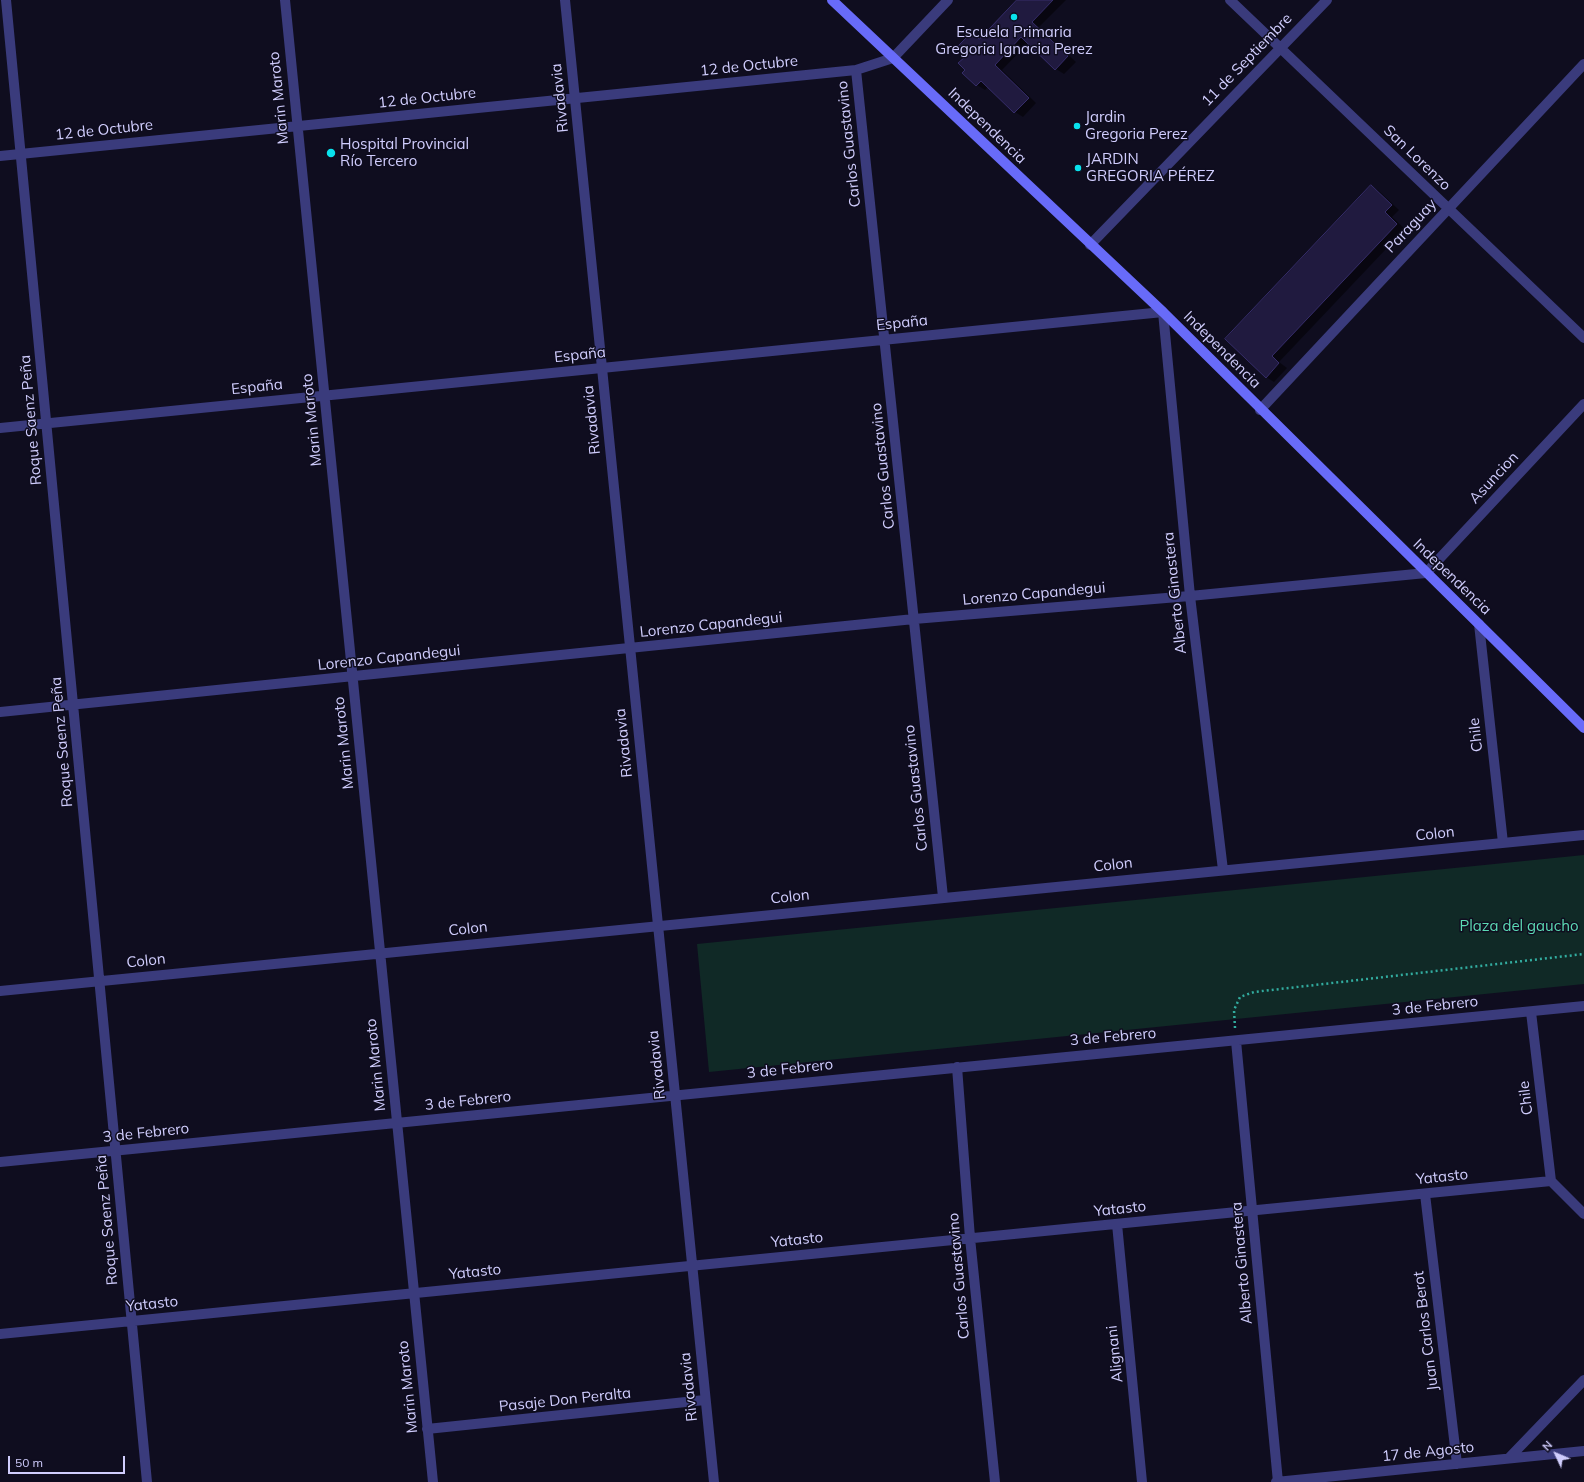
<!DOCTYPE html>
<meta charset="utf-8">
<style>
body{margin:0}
#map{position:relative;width:1584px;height:1482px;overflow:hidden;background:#0f0d1f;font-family:Mulish,sans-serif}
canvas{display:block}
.north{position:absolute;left:1536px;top:1434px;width:40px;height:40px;-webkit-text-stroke:3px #0f0d1f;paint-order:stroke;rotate:314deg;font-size:11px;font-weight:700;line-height:16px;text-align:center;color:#d0cdfd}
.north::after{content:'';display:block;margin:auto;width:14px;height:18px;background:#d0cdfd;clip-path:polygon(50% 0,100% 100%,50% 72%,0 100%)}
.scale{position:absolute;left:8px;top:1456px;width:117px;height:18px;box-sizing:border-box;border:2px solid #d0cdfd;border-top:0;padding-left:5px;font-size:12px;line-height:14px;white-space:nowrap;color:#d0cdfd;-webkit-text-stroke:3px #0f0d1f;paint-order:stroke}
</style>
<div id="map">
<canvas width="1584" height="1482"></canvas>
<div class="north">N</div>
<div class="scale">50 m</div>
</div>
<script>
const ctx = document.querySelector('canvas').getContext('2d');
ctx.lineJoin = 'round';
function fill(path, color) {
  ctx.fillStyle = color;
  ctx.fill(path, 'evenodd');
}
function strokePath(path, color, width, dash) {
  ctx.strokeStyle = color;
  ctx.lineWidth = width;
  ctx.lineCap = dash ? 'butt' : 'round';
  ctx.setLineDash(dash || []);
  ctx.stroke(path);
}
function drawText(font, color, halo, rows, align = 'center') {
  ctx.font = font + ' Mulish,sans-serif';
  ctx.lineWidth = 3;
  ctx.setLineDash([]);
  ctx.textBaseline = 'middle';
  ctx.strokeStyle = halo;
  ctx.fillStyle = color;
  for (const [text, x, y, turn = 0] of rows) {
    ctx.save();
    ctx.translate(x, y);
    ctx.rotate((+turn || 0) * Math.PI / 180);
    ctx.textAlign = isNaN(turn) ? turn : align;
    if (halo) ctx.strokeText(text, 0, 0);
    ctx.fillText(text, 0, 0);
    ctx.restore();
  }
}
fill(new Path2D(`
 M 1584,855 L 1584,984 L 709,1072 L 697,944 Z`), '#102926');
fill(new Path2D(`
 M 1018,0 L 1066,0 L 1039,27 L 1076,62 L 1064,74 L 1056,69 L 1028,43 L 1002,70 L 1036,103 L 1023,117 L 1015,112 L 988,87 L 985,90 L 977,85 L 964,73 L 967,70 L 966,57 L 972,33 L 981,39 Z
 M 1371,186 L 1379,191 L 1399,210 L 1392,217 L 1405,229 L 1279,362 L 1287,368 L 1274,382 L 1266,377 L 1226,339 Z`), '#0007');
const building = new Path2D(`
 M 1017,0 L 1053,0 L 1032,22 L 1068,56 L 1055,70 L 1021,37 L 995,65 L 1029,98 L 1014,113 L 981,81 L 976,86 L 962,73 L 965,70 L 958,63 L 965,57 L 956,48 L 972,32 L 979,39 Z
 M 1371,185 L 1392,205 L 1385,212 L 1397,224 L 1272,356 L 1279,363 L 1266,378 L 1225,339 Z`);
fill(building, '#201a3f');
strokePath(building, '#362d6a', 1);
strokePath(new Path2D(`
 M 1235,1028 L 1234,1010 L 1240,997 L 1254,992 L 1584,954`), '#32ac9f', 2.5, [2, 3]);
strokePath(new Path2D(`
 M 6,0 L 147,1482
 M 285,0 L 433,1482
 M 565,0 L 714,1482
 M 1230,0 L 1584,338
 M 0,156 L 856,70
 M 1090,245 L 1327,0
 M 1260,410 L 1584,64
 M 0,428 L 1163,312 L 1190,596 L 1223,870
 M 1479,624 L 1503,843
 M 0,712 L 914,619 L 1190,596 L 1426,573 L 1584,404
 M 943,897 L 856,70 L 893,58 L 948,0
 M 0,991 L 1584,835
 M 1531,1012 L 1551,1181
 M 1236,1041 L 1278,1482
 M 957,1067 L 970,1238 L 995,1482
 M 0,1162 L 1584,1006
 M 1425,1194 L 1457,1464
 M 1117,1224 L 1142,1482
 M 0,1334 L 1551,1181 L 1584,1214
 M 427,1429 L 705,1400
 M 1509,1458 L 1584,1380
 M 1276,1482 L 1584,1451`), '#3a3b7c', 10);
strokePath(new Path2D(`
 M 832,0 L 1163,312 L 1584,728`), '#686bf9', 10);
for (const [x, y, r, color] of [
 [1014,17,4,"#09e2ed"],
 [1077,126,4,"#09e2ed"],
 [331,153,5,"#09e2ed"],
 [1078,168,4,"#09e2ed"]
]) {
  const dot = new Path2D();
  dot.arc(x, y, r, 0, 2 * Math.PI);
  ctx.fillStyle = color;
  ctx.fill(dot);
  strokePath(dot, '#0f0d1f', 1.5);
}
drawText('15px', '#d0cdfd', '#0f0d1f', [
 ["Escuela Primaria",1014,32,"center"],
 ["Gregoria Ignacia Perez",1014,49,"center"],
 ["Jardin",1085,117],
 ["Gregoria Perez",1085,134],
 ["Hospital Provincial",340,144],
 ["Río Tercero",340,161],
 ["JARDIN",1086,159],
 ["GREGORIA PÉREZ",1086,176]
], 'left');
drawText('15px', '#d0cdfd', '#0f0d1f', [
 ["11 de Septiembre",1247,60,-46],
 ["12 de Octubre",749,66,-6],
 ["Marin Maroto",279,98,-96],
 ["12 de Octubre",427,98,-6],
 ["Rivadavia",560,98,-96],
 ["Independencia",987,126,44],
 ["12 de Octubre",104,130,-6],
 ["Carlos Guastavino",849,144,-96],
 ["San Lorenzo",1417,158,44],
 ["Paraguay",1411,226,-47],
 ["España",902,323,-6],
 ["Independencia",1222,350,45],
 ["España",580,355,-6],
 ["España",257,387,-6],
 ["Roque Saenz Peña",31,420,-95],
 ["Marin Maroto",312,420,-96],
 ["Rivadavia",592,420,-96],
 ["Carlos Guastavino",883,466,-96],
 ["Asuncion",1494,478,-47],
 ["Independencia",1452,577,44],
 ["Alberto Ginastera",1175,593,-96],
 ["Lorenzo Capandegui",1034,594,-5],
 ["Lorenzo Capandegui",711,625,-6],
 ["Lorenzo Capandegui",389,658,-6],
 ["Chile",1476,735,-96],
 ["Roque Saenz Peña",62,742,-95],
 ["Marin Maroto",344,743,-96],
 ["Rivadavia",624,743,-96],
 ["Carlos Guastavino",916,788,-96],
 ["Colon",1435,834,-6],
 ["Colon",1113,865,-6],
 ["Colon",790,897,-6],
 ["Colon",468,929,-6],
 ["Colon",146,961,-6],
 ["3 de Febrero",1435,1006,-6],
 ["3 de Febrero",1113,1037,-5],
 ["Marin Maroto",376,1065,-96],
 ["Rivadavia",657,1065,-96],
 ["3 de Febrero",790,1069,-6],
 ["Chile",1526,1098,-97],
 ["3 de Febrero",468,1101,-6],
 ["3 de Febrero",146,1133,-6],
 ["Yatasto",1442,1177,-6],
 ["Yatasto",1120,1209,-6],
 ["Roque Saenz Peña",107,1220,-95],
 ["Yatasto",797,1240,-6],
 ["Alberto Ginastera",1242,1263,-95],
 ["Yatasto",475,1272,-6],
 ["Carlos Guastavino",959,1276,-95],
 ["Yatasto",152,1304,-6],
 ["Juan Carlos Berot",1426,1331,-97],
 ["Alignani",1115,1354,-96],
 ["Marin Maroto",408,1387,-96],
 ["Rivadavia",689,1387,-96],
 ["Pasaje Don Peralta",565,1400,-6],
 ["17 de Agosto",1428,1452,-6]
]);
drawText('15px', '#5cdab4', '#0f0d1f', [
 ["Plaza del gaucho",1519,926]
]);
</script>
